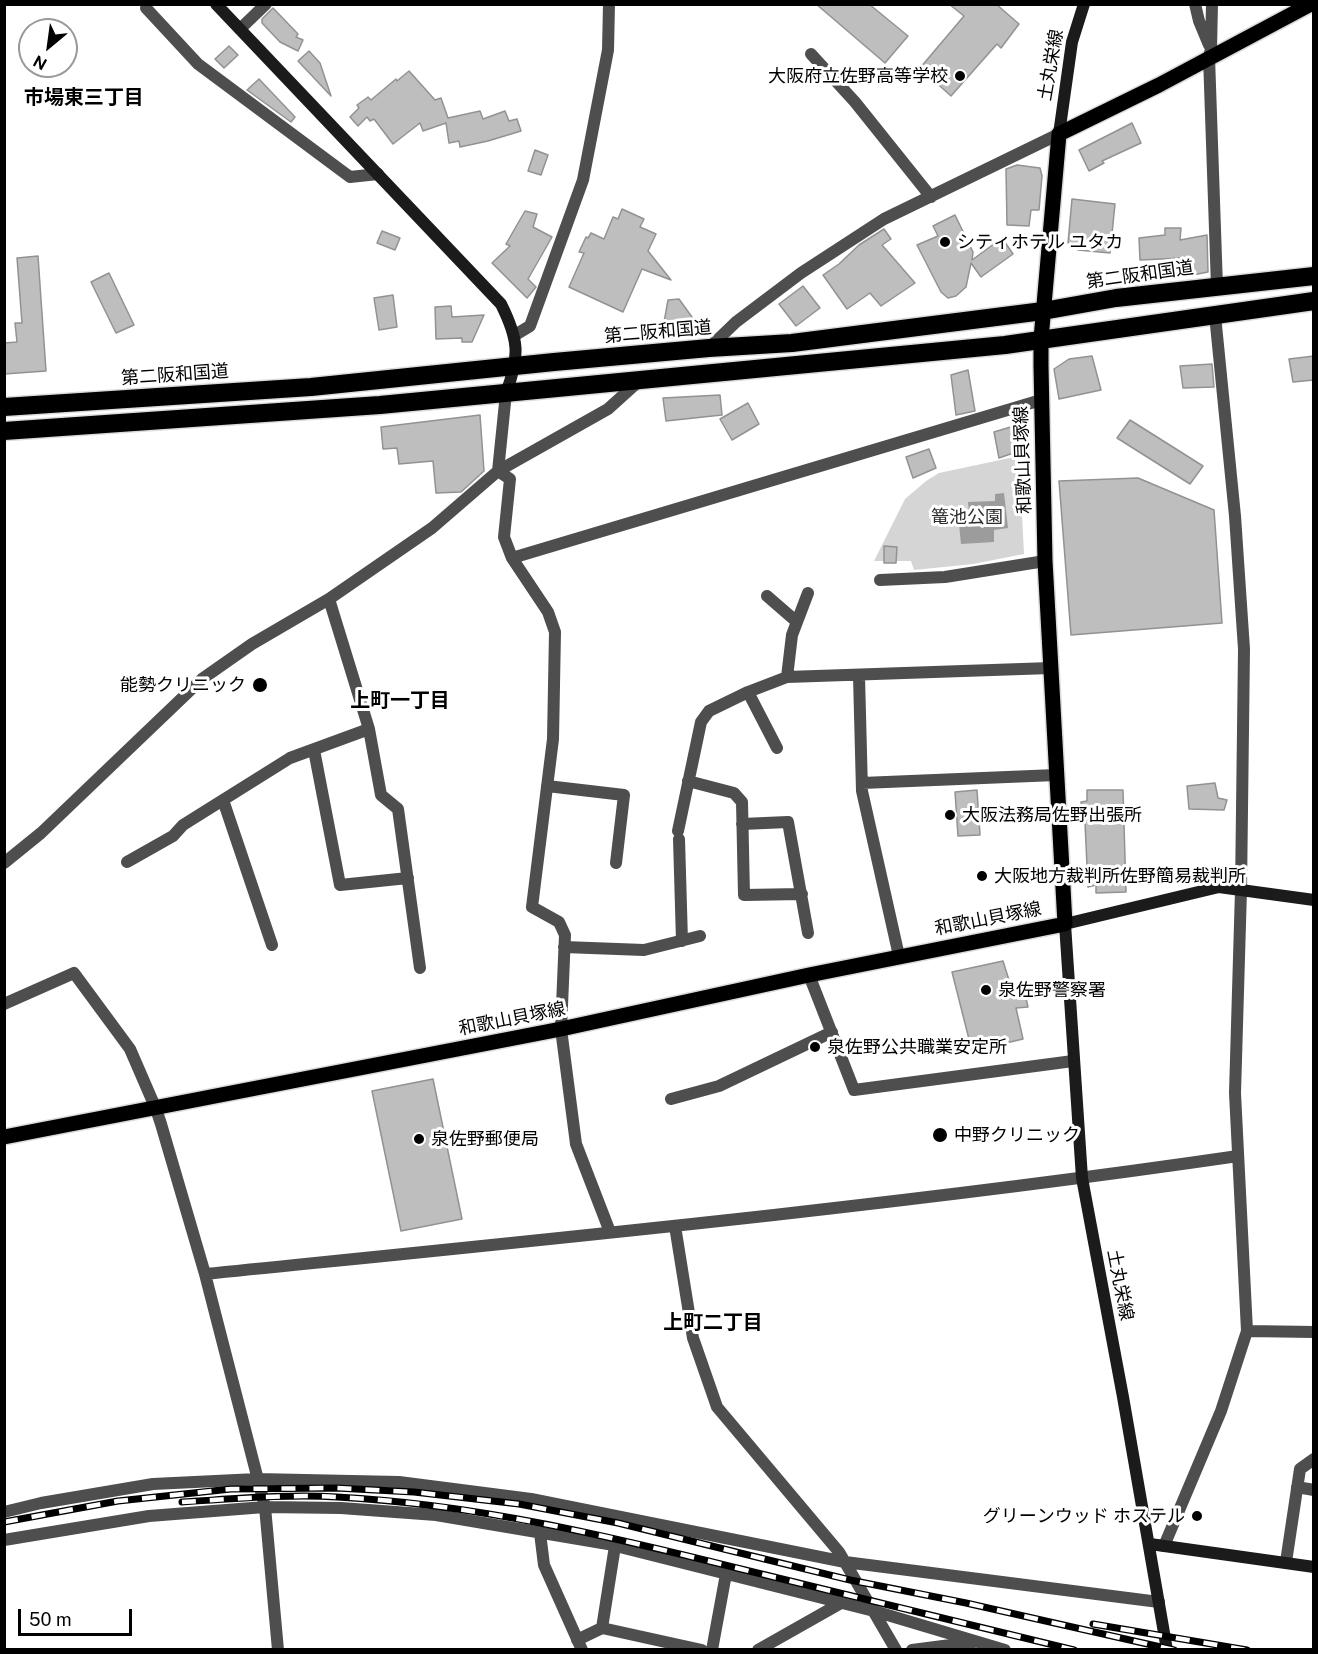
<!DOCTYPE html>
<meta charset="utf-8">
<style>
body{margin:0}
#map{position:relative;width:1318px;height:1654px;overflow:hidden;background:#fff;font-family:"Public Sans",sans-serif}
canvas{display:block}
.frame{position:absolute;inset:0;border:6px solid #000;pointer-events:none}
.north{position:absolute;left:18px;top:18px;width:60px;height:60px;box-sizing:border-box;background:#fff;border:2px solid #999;border-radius:50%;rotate:209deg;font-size:16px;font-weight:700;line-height:24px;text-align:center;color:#000}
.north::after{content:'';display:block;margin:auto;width:21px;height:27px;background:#000;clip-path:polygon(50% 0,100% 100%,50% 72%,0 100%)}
.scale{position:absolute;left:18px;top:1609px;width:114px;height:27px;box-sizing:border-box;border:3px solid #000;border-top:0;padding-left:8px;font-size:18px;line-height:21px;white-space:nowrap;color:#000;-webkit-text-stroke:4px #fff;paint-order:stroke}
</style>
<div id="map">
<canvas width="1318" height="1654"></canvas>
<div class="frame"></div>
<div class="north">N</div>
<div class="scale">50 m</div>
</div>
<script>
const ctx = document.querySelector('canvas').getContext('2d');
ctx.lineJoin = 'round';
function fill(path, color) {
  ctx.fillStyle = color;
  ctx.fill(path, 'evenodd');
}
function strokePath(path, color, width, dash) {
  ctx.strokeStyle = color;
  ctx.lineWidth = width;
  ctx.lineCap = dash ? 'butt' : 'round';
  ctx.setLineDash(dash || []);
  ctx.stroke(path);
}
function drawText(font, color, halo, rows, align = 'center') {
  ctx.font = font + ' "Public Sans","Noto Sans JP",sans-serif';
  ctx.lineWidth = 6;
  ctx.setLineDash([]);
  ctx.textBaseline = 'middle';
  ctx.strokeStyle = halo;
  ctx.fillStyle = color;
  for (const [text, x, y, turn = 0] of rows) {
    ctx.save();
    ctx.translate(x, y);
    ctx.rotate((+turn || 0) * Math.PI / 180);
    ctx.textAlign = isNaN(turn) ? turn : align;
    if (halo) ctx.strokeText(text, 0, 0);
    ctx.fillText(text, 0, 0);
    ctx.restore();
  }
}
fill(new Path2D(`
 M 1019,456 L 1024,554 L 973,564 L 914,570 L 911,561 L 874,561 L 905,499 L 926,481 L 939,473 Z`), '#d5d5d5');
fill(new Path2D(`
 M 1004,493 L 1008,528 L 994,530 L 994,542 L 961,544 L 958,514 L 969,513 L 968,502 L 995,501 L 995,494 Z`), '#9c9c9c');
const building = new Path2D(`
 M 816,4 L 869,4 L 908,36 L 885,63 Z
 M 949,4 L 996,4 L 1019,24 L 1001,48 L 997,44 L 951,96 L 920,68 L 964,16 Z
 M 273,8 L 298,34 L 296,37 L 303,40 L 298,51 L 280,42 L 262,23 L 262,19 Z
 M 229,46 L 238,55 L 224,68 L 215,59 Z
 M 309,51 L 320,63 L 331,96 L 298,61 Z
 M 409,71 L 435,100 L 441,98 L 448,118 L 480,111 L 483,119 L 505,111 L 509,121 L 517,119 L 521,131 L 488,141 L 460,147 L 459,141 L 449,143 L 446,123 L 423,131 L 420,123 L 393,144 L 374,119 L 370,121 L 367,117 L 358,126 L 350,117 L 359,108 L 357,105 L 368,97 L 371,100 L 396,79 L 397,81 Z
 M 259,79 L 295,117 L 291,122 L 247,90 Z
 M 1132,123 L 1141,143 L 1102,161 L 1104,163 L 1089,171 L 1079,150 Z
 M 535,150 L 548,155 L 541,175 L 528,171 Z
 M 1017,165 L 1040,168 L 1042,176 L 1039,210 L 1031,210 L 1029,226 L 1007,225 L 1006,169 Z
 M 1072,199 L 1115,204 L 1110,253 L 1078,250 L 1078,244 L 1068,243 Z
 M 622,209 L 644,219 L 640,227 L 656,234 L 648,251 L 671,280 L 642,269 L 623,312 L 569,287 L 584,253 L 579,252 L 586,237 L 588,238 L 591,233 L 604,239 L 613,217 L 618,219 Z
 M 525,211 L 537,214 L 533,227 L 552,237 L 528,279 L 536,287 L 527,298 L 492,263 L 510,246 L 506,244 Z
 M 955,215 L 973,252 L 972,260 L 1002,238 L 1013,254 L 981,277 L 971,263 L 966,287 L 956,296 L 948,298 L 941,292 L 917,245 L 938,236 L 933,226 Z
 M 1165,228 L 1181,228 L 1180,240 L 1207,235 L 1208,272 L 1193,275 L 1192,261 L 1183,260 L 1183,258 L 1140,260 L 1139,238 L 1165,235 Z
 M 884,229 L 891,239 L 882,245 L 915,283 L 881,306 L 870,293 L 847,309 L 823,275 L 839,264 L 859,245 Z
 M 382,231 L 400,238 L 395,250 L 377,243 Z
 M 38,256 L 46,371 L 4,374 L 4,343 L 17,342 L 15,323 L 22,323 L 17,258 Z
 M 109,273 L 134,325 L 116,333 L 91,282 Z
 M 803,286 L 820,308 L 796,326 L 779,304 Z
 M 393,295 L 397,327 L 379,330 L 374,298 Z
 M 679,299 L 697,324 L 663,328 L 668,300 Z
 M 451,306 L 452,317 L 484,315 L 472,342 L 462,342 L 462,338 L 436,339 L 435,307 Z
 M 1092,356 L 1101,390 L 1059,399 L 1054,369 L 1069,359 Z
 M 1314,356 L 1314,380 L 1293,382 L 1289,359 Z
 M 1212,364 L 1214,387 L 1183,388 L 1180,366 Z
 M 968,370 L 975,411 L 956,415 L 951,375 Z
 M 720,395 L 722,415 L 666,421 L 663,398 Z
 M 748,403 L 759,424 L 732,440 L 720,419 Z
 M 480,415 L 484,471 L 461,492 L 436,493 L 433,461 L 399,464 L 397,448 L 383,449 L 381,427 Z
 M 1130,420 L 1203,466 L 1190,484 L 1117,438 Z
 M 1014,426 L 1019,451 L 999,458 L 994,432 Z
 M 929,449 L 936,468 L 913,478 L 906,457 Z
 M 1138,478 L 1214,510 L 1222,623 L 1071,635 L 1059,481 Z
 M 884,546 L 897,547 L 896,563 L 884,563 Z
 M 1215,783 L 1218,798 L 1227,800 L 1224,810 L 1189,809 L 1187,786 Z
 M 977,790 L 980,835 L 958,836 L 955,792 Z
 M 1087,790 L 1123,790 L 1126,892 L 1096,893 L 1096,885 L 1088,887 L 1085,823 L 1083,823 L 1081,802 L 1087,801 Z
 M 1003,961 L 1014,996 L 1025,994 L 1028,1007 L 1016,1008 L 1023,1039 L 972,1051 L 952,972 Z
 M 433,1079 L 462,1219 L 401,1231 L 372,1091 Z`);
fill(building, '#bebebe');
strokePath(building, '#929292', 1.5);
const primary = new Path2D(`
 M 4,1137 L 561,1029 L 809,975 L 1065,924 L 1045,561 L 1041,366 L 1041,339 L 1059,134 L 1159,85 L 1311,4`);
const highway = new Path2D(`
 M 4,407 L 311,387 L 554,362 L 709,348 L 792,343 L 1043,311 L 1116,298 L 1314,276
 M 4,431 L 380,405 L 1005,345 L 1314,301`);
strokePath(primary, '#dbdbdb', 18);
strokePath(highway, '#dbdbdb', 21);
strokePath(new Path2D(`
 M 1195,4 L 1199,21 L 1209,45
 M 1212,4 L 1211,49 L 1209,57 L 1217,287
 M 146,8 L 198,64 L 350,177 L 378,174
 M 240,29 L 266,4
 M 811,54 L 855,102 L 931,197
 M 515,335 L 530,326 L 583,180 L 608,50 L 609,4
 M 709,348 L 736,322 L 801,273 L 884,219 L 1059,134
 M 512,558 L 1041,400
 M 880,580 L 945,577 L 1045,561
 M 767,596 L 797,622
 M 329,599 L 369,729 L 381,795 L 398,809 L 420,968
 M 859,676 L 862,791 L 899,956
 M 787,677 L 792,635 L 808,593
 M 777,748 L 748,692 L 787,677 L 1051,668
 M 314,750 L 340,885 L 408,878
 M 688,781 L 734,793 L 742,802 L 744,895 L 802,894
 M 862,783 L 1056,775
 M 547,786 L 624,795 L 616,863
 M 223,800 L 272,945
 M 742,824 L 788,822 L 808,933
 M 678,831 L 701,722 L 709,711 L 748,692
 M 679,839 L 682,941
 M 127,862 L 173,836 L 183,825 L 290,758 L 369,729
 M 4,863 L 41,833 L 202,679 L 252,644 L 329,599 L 432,528 L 498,471 L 506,393
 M 564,947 L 644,950 L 700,936
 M 809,975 L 854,1090 L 1073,1061
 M 4,1004 L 74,973 L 130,1049 L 156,1109 L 161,1124 L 205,1274 L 265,1507 L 278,1650
 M 671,1099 L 719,1086 L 832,1032
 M 675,1226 L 693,1338 L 717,1407 L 839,1552 L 896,1650
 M 610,1232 L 576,1144 L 561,1029 L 565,935 L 559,922 L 532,907 L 553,739 L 555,632 L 548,612 L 512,558 L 504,537 L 510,479 L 498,471 L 608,409 L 639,381
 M 205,1274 C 550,1239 895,1206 1238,1156
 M 1247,1331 L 1314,1332
 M 1297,1487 L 1314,1490
 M 4,1512 L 41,1503 L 153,1484 L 257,1479 L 399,1482 L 531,1499 L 845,1562 L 1159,1602
 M 540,1533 L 544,1565 L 582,1650
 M 4,1540 L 149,1516 L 265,1507 L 341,1508 L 436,1515 L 608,1544 L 874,1611 L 1005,1650
 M 615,1546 L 602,1628 L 702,1650
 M 1164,1546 L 1221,1411 L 1247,1331 L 1235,1093 L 1241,890 L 1244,649 L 1235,516 L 1215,315
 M 1286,1562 L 1300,1469 L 1314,1459
 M 577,1640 L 602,1628
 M 712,1650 L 726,1574
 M 758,1650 L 841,1603
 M 912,1650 L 974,1642`), '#4e4e4e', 12);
strokePath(new Path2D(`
 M 216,4 L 501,304 C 519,340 520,356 506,393
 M 1059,134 L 1072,42 L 1084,4
 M 1150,1544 L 1314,1567
 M 1167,1650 L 1123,1397 L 1082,1178 L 1065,924 L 1219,887 L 1314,900`), '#1b1b1b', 12);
strokePath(primary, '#000', 15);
strokePath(highway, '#000', 18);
const rail = new Path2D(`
 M 182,1502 C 233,1499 286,1494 337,1497 C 475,1504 608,1536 741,1569 C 852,1596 963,1623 1074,1650
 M 4,1522 L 118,1501 L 231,1489 L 336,1488 L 414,1492 L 519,1504 L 618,1523 L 850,1580 L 966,1603 L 1174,1650
 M 1093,1624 L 1247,1650`);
strokePath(rail, '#000', 7);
strokePath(rail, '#fff', 4.5, [14]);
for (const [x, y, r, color] of [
 [960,76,6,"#000"],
 [945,242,6,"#000"],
 [260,685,8,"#000"],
 [950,815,6,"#000"],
 [982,876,6,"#000"],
 [986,990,6,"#000"],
 [815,1047,6,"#000"],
 [940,1135,8,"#000"],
 [419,1139,6,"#000"],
 [1197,1516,6,"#000"]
]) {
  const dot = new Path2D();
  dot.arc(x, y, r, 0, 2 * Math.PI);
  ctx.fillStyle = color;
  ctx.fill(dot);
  strokePath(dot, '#fff', 2);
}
drawText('18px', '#000', '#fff', [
 ["土丸栄線",1051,65,-80],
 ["第二阪和国道",1140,275,-8],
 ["第二阪和国道",658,332,-5],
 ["第二阪和国道",175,375,-4],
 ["和歌山貝塚線",1023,460,-92],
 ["和歌山貝塚線",988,919,-11],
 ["和歌山貝塚線",512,1019,-11],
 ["土丸栄線",1120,1285,79]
]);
drawText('18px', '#000', '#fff', [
 ["大阪府立佐野高等学校",948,76,"right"],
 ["シティホテル ユタカ",957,242],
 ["能勢クリニック",246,685,"right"],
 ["大阪法務局佐野出張所",962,815],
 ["大阪地方裁判所佐野簡易裁判所",994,876],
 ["泉佐野警察署",998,990],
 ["泉佐野公共職業安定所",827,1047],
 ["中野クリニック",954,1135],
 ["泉佐野郵便局",431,1139],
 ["グリーンウッド ホステル",1185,1516,"right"]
], 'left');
drawText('18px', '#2c2c2c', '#fff', [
 ["篭池公園",967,517]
]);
drawText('bold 20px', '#000', '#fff', [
 ["市場東三丁目",84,98],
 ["上町一丁目",400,701],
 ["上町二丁目",713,1323]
]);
</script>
